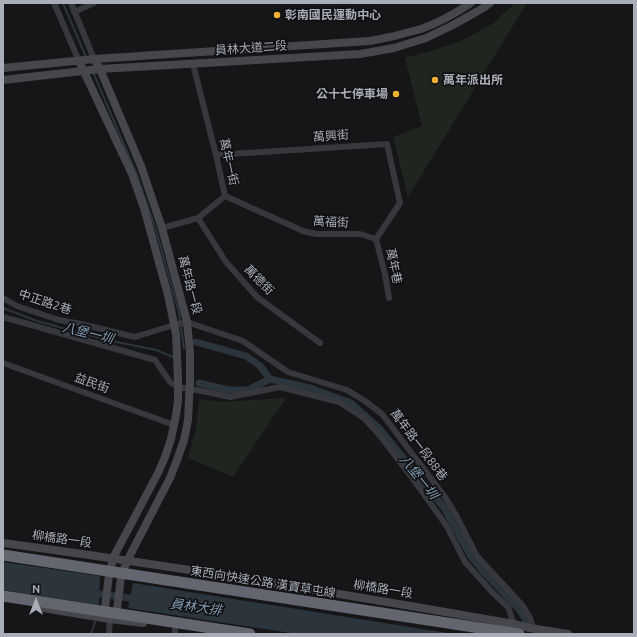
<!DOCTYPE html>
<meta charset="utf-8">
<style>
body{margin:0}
#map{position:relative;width:637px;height:637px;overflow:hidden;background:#161618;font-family:Ubuntu,sans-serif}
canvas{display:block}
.frame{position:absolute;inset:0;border:4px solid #a8adb8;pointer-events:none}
.north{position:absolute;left:16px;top:581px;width:40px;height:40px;-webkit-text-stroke:3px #111113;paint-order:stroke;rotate:0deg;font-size:11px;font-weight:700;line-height:16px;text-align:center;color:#a8adb8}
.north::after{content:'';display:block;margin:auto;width:14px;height:18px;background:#a8adb8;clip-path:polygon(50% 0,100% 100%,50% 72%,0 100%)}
</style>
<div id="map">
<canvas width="637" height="637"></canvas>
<div class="frame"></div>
<div class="north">N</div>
</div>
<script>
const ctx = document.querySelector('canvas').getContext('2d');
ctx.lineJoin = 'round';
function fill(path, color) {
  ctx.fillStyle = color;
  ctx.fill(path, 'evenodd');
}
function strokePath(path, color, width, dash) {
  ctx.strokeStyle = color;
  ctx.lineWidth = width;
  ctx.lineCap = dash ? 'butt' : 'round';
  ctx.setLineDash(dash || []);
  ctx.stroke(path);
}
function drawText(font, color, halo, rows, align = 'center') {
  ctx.font = font + ' Ubuntu,"Noto Sans TC",sans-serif';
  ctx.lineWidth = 3.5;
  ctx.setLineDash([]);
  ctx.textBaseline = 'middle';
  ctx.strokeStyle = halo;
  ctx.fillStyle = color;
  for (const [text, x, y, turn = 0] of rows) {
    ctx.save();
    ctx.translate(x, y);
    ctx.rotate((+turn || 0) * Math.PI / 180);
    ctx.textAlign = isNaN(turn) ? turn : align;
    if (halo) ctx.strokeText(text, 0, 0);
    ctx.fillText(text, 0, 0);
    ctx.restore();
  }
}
fill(new Path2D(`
 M 515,3 L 527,3 L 408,197 L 393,137 L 422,126 L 405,58 L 437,49 L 463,40 L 492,24 Z
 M 286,398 L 233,477 L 188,458 L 196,429 L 199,399 L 220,402 Z`), '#1e261f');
fill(new Path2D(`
 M 3,562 L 100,576 L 99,605 L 3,590 Z
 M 133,583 L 454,634 L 297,634 L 128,608 Z`), '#2c353c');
strokePath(new Path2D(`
 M 63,3 L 86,57
 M 93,72 L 137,175 L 156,230 L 179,313 L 184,349
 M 3,308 L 37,321 L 107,340 L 156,350 L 173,357
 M 91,634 L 95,622`), '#2c353c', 2);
strokePath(new Path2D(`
 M 196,342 L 246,356 L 260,366 L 270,379 L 310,388 L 351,403 L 378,427 L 445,509 L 470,555 L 483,571 L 519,609 L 526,620 L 525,626
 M 199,383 L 228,390 L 248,390 L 270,379
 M 91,593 L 138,599`), '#2c353c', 7);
strokePath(new Path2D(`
 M 54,3 L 79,61
 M 71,3 L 94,59
 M 74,12 L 94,3
 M 216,155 L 387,144 L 400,203 L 376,239
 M 225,196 L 303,231 L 316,234 L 360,234 L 376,239
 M 198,218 L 226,262 L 257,297 L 320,343
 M 162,228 L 198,218 L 225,196 L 216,155 L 193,64
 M 376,239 L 385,274 L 389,298
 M 3,298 L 17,306 L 59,320 L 81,324 L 135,337 L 174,325 L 187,322 L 243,341 L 288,372 L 347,390 L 365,401 L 382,414 L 445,497 L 456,515 L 477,556 L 523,606 L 530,618 L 533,628
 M 3,317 L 155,360 L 170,382 L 178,387 L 207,392 L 230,397 L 280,387 L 339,402 L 364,418 L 381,437 L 413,479 L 446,525 L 465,562 L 493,593 L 508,607 L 514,624
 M 3,363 L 174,425
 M 109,634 L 110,619
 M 175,634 L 175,627`), '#37383d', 6);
strokePath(new Path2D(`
 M 94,59 L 100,69 L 141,166 L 162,228 L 187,322 L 190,352 L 190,381 L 188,420 L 184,440 L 177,460 L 170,478 L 127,561 L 121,577 L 117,609 L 110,619
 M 79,61 L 132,174 L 144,208 L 168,295 L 176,334 L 178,379 L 178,401 L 176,415 L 171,439 L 165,457 L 158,473 L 113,558 L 109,575 L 105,607 L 109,616
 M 3,68 L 94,59 L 370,41 C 387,38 404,34 421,29 C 438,23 456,13 471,3
 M 3,80 L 100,69 L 360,54 L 394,48 L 426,38 L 453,25 L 485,7 L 490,3
 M 3,543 C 174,566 344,594 514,624 L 530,628 L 568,634
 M 43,608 L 110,619 L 143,623`), '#45474d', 8);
strokePath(new Path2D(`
 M 3,555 L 519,634
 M 3,596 L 250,634`), '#63666e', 11);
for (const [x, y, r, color] of [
 [277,15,4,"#f2b134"],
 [435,80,4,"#f2b134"],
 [396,94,4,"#f2b134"]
]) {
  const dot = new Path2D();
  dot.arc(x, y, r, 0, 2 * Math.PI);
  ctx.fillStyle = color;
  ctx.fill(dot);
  strokePath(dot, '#111113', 1.5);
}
drawText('bold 12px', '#a8adb8', '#111113', [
 ["彰南國民運動中心",285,15],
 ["萬年派出所",443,80],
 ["公十七停車場",388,94,"right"]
], 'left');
drawText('12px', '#a8adb8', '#111113', [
 ["員林大道二段",251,48,-4],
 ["萬興街",331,136,-4],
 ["萬年一街",229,162,77],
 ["萬福街",331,222,3],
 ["萬年巷",394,266,78],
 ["萬德街",259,280,45],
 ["萬年路一段",190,285,75],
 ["中正路2巷",45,302,18],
 ["益民街",92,383,20],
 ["萬年路一段88巷",419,445,53],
 ["柳橋路一段",62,539,8],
 ["東西向快速公路 漢寶草屯線",263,582,9],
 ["柳橋路一段",383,589,9]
]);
drawText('italic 13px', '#7f9bb3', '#111113', [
 ["八堡一圳",88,333,14],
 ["八堡一圳",419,477,51],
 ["員林大排",196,607,8]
]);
</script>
